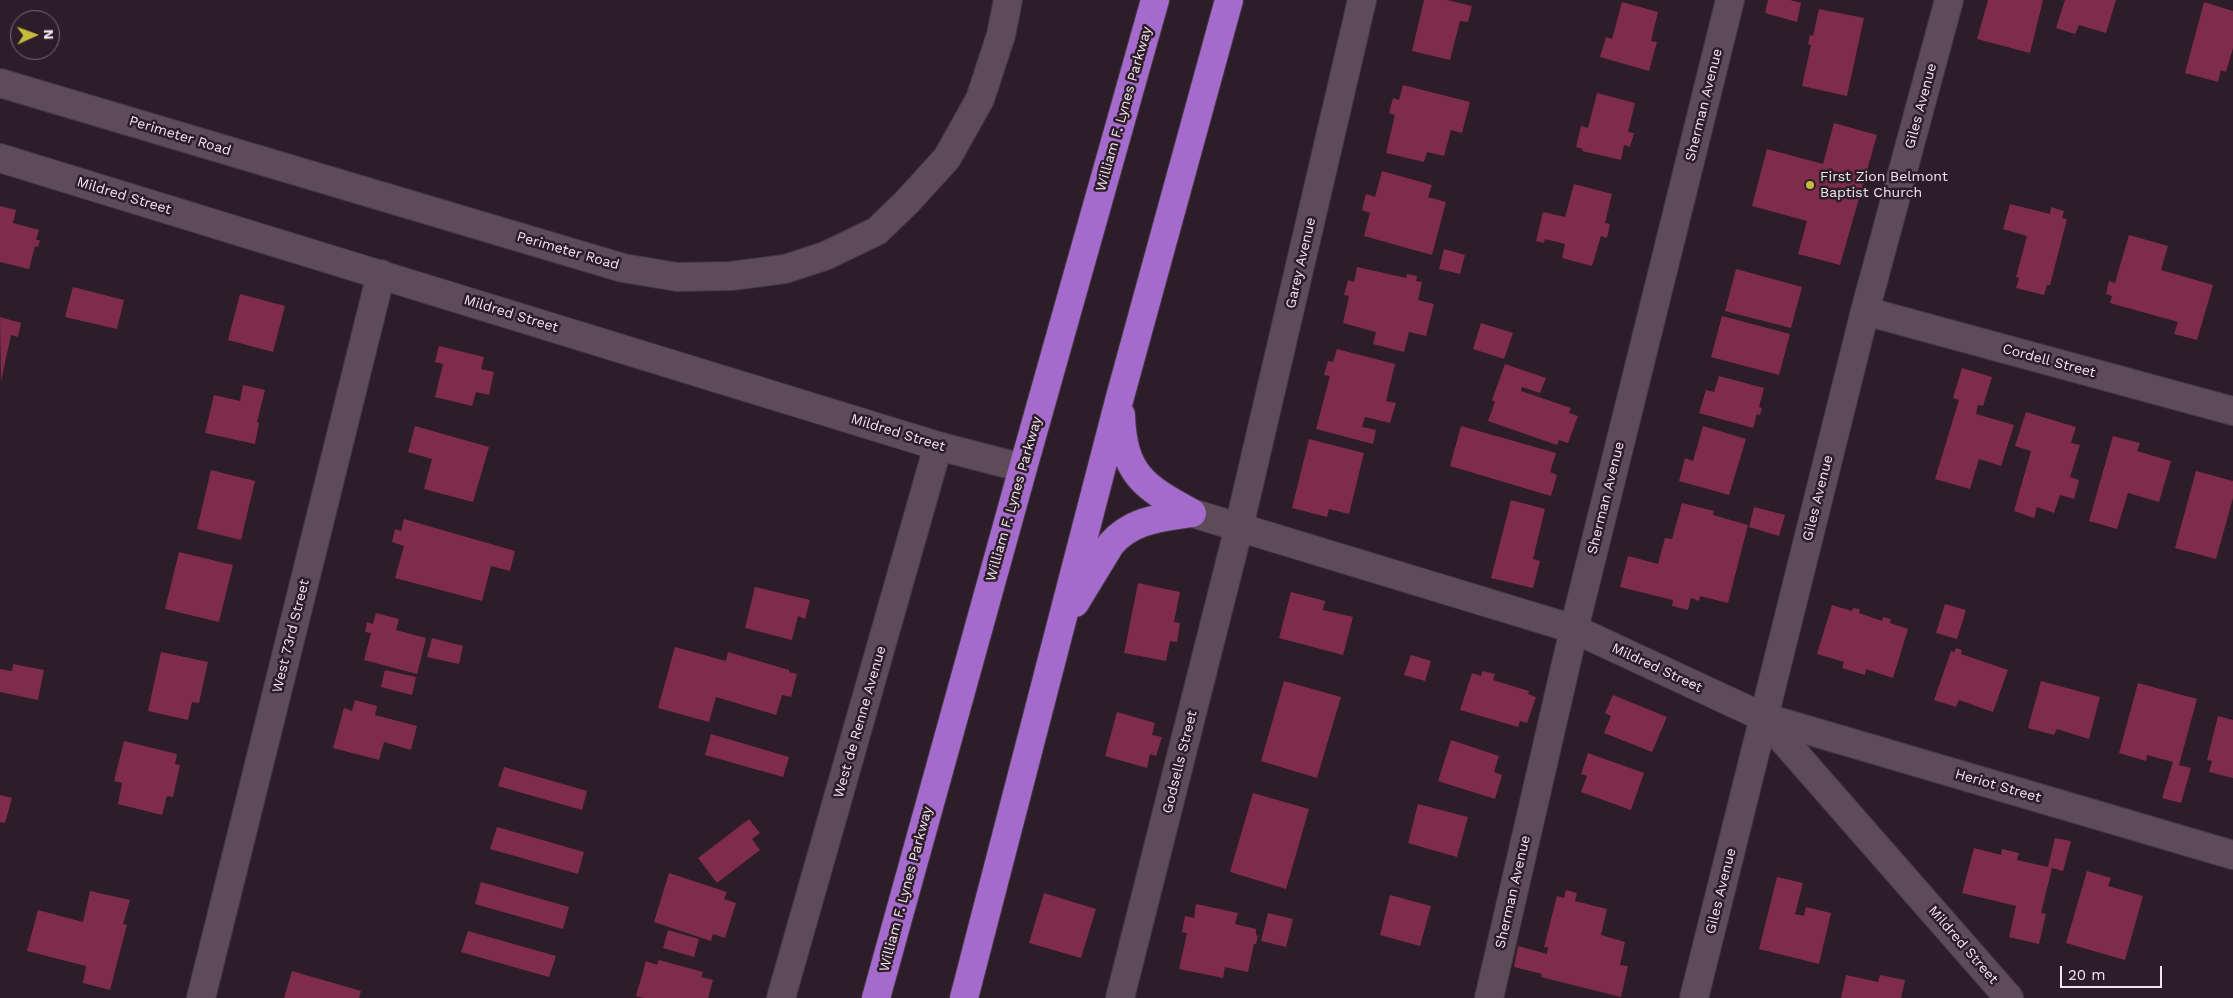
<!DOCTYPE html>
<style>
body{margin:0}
#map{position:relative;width:2233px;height:998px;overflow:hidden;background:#2d1d29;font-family:"Work Sans",sans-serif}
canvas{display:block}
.north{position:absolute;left:10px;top:10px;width:50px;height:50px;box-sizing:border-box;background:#2d1d29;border:1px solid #7b6d78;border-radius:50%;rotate:88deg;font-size:14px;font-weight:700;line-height:20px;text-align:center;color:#f1e6ee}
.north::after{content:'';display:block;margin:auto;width:18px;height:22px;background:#c5bc3d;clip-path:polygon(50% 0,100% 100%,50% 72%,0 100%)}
.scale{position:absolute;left:2060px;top:966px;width:102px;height:22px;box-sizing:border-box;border:2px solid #f1e6ee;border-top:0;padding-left:6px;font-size:15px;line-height:18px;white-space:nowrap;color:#f1e6ee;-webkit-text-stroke:4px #2d1d29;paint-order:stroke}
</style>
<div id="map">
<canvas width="2233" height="998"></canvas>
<div class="north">N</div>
<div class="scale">20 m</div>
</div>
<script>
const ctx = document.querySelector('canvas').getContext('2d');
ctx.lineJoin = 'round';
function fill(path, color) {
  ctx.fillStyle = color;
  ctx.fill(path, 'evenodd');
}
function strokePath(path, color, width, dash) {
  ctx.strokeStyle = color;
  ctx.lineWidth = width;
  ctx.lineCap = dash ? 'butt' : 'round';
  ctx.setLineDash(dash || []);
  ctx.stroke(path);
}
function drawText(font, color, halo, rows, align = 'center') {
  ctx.font = font + ' "Work Sans",sans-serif';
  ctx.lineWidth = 5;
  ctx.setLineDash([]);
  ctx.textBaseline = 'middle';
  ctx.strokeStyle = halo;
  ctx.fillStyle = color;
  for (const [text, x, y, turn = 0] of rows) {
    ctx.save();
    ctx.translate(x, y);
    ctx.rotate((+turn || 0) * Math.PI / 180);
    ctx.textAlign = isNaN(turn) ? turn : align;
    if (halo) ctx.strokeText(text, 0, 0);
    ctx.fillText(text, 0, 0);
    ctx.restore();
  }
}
fill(new Path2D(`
 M 1424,0 L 1447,0 L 1472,6 L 1468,22 L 1460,21 L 1450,60 L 1412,51 Z
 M 1768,0 L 1790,0 L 1801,3 L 1797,22 L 1765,13 Z
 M 1988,0 L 2043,0 L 2030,53 L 1977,39 Z
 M 2065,0 L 2116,0 L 2106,33 L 2079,25 L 2075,34 L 2056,28 Z
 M 1622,2 L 1658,12 L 1651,41 L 1657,42 L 1649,71 L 1600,57 L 1606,37 L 1612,39 Z
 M 2204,2 L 2233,11 L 2233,48 L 2226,72 L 2221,70 L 2218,82 L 2185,73 Z
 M 1819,9 L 1864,18 L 1847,96 L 1802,86 L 1811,45 L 1808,44 L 1810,35 L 1813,36 Z
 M 1403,85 L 1470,102 L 1462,133 L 1451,130 L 1444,156 L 1427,152 L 1424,162 L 1386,153 L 1395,115 L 1389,113 L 1393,98 L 1399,100 Z
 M 1597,93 L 1635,103 L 1628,132 L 1634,133 L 1630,147 L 1624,145 L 1621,160 L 1582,151 L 1583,149 L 1576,147 L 1581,126 L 1588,128 Z
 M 1834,123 L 1877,135 L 1840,265 L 1798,254 L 1807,221 L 1752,206 L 1767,149 L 1823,164 Z
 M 1382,171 L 1432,185 L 1428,197 L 1446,202 L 1432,255 L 1364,236 L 1370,213 L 1362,210 L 1366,194 L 1375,197 Z
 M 1574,184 L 1612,194 L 1605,223 L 1610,224 L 1607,238 L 1601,236 L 1592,266 L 1562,258 L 1565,244 L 1545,239 L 1544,243 L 1536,241 L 1543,212 L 1565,217 Z
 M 2010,204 L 2050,214 L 2051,207 L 2064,211 L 2062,218 L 2067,219 L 2050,285 L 2047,285 L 2044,295 L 2016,288 L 2019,278 L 2016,277 L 2027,236 L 2003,229 Z
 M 0,206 L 16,210 L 13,223 L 39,230 L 36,240 L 40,240 L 38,247 L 35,246 L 29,269 L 0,262 Z
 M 2129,235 L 2168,246 L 2161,270 L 2213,285 L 2197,340 L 2174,334 L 2178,322 L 2110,303 L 2112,296 L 2106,294 L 2109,281 L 2115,283 Z
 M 1444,249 L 1465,255 L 1460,274 L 1439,269 Z
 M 1357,267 L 1406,278 L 1407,274 L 1417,276 L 1416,281 L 1422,282 L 1418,300 L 1434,304 L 1426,336 L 1409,332 L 1404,352 L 1373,344 L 1376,332 L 1343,323 L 1349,296 L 1344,295 L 1348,280 L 1354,282 Z
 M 1736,269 L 1802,287 L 1791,328 L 1725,311 Z
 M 73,287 L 124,300 L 117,329 L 65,317 Z
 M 240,294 L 285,306 L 273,352 L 228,340 Z
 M 1722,316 L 1790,334 L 1779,375 L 1711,357 Z
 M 0,317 L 21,323 L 18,337 L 11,335 L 1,381 Z
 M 1481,323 L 1513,333 L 1504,359 L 1473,349 Z
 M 439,346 L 484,357 L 481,369 L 494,372 L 489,395 L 476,392 L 472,406 L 435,397 L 443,364 L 435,362 Z
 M 1337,349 L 1395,364 L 1386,401 L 1396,403 L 1390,423 L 1365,417 L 1362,427 L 1376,430 L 1373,444 L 1316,429 L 1330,376 L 1324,375 L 1328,361 L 1333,362 Z
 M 1505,364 L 1546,378 L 1540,393 L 1522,387 L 1521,391 L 1571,408 L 1569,413 L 1578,416 L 1568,443 L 1559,440 L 1557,445 L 1488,421 L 1495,402 L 1492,400 Z
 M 1962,368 L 1992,377 L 1983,406 L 1978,405 L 1976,414 L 2014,425 L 2001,466 L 1979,459 L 1970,489 L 1935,479 L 1959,400 L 1953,398 Z
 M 1719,376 L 1764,388 L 1759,407 L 1762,408 L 1760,415 L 1757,414 L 1753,428 L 1699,413 L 1706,390 L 1714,392 Z
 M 243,385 L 265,390 L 257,422 L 259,423 L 255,444 L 205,433 L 214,395 L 240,401 Z
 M 2026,412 L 2076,427 L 2071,443 L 2080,445 L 2070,477 L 2079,480 L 2074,499 L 2060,495 L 2054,513 L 2037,507 L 2034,518 L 2014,511 L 2031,451 L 2015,446 Z
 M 415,426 L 489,447 L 473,502 L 424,489 L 432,459 L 408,452 Z
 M 1461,426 L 1556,453 L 1550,472 L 1557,475 L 1551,496 L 1450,466 Z
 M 1703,426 L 1746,439 L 1729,495 L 1679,481 L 1685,458 L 1693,461 Z
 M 2113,436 L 2140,443 L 2137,451 L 2171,461 L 2159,502 L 2128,493 L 2117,529 L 2089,521 Z
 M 1309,439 L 1364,453 L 1349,514 L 1329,509 L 1327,517 L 1292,508 Z
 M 211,470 L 255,481 L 241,540 L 197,529 Z
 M 2196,471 L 2233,481 L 2233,498 L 2216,559 L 2175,548 Z
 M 1511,500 L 1545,509 L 1533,559 L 1540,561 L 1533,588 L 1491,578 Z
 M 1682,503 L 1714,511 L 1713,515 L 1748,525 L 1728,603 L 1700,596 L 1699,601 L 1691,598 L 1688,610 L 1672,606 L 1673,600 L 1620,587 L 1628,556 L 1658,564 L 1665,538 L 1672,539 Z
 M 1754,507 L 1785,515 L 1779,536 L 1749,527 Z
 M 404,519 L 515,551 L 510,571 L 491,566 L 482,601 L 395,578 L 404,546 L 392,542 L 395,529 L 401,531 Z
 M 179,552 L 233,565 L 219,622 L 165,609 Z
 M 1138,583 L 1180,592 L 1174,622 L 1180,623 L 1177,642 L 1170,641 L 1166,661 L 1124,653 Z
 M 755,587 L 810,600 L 805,619 L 798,616 L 792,640 L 745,628 Z
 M 1291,592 L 1325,601 L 1323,610 L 1353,617 L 1343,655 L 1279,638 Z
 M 1945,604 L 1966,610 L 1957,639 L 1936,633 Z
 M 1832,605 L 1852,611 L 1853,608 L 1860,609 L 1859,613 L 1882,621 L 1883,617 L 1891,619 L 1890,623 L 1908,629 L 1893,678 L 1866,669 L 1865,675 L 1842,668 L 1844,662 L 1817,654 Z
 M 376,613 L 399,619 L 396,630 L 426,638 L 417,674 L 364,660 L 371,633 L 365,632 L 367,622 L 373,624 Z
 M 432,638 L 463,646 L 459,664 L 427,657 Z
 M 675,647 L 726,661 L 728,652 L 789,670 L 789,672 L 797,674 L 791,697 L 782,695 L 776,715 L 716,697 L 709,722 L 658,708 Z
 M 1956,648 L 1962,650 L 1961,654 L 2008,670 L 1993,712 L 1959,700 L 1956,707 L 1934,700 L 1951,651 L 1954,652 Z
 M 161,652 L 208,662 L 199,703 L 192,702 L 188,720 L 148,711 Z
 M 1411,655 L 1431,661 L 1425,681 L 1404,675 Z
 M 13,664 L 44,670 L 38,700 L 0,692 L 0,669 L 12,671 Z
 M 385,670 L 416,677 L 412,695 L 381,687 Z
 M 1482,671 L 1495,674 L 1493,680 L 1529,691 L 1528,694 L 1536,697 L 1527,723 L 1520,721 L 1518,727 L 1460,710 L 1472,673 L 1481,676 Z
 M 1284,681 L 1341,697 L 1317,778 L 1261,761 Z
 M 2041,681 L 2100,697 L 2089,739 L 2057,729 L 2054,735 L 2028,728 Z
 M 2138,683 L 2197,699 L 2179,765 L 2191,768 L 2181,803 L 2162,798 L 2173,762 L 2147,755 L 2146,761 L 2119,753 Z
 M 1613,695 L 1667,717 L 1652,752 L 1604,733 L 1611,716 L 1605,713 Z
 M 355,700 L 377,706 L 375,715 L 417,726 L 411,750 L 384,742 L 379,760 L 333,748 L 344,708 L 352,711 Z
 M 1117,712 L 1155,723 L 1152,735 L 1162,737 L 1156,756 L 1150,754 L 1147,768 L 1105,756 Z
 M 2218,716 L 2233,720 L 2233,778 L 2209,772 L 2212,761 L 2207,760 Z
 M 711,734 L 789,757 L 783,777 L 705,755 Z
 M 1451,740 L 1499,756 L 1494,772 L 1502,775 L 1495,799 L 1438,781 Z
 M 124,741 L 177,754 L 175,764 L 180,765 L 173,797 L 167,796 L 162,815 L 118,804 L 122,783 L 114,781 Z
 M 1588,753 L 1644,773 L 1631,810 L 1581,792 L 1587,776 L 1581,774 Z
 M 504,767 L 587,791 L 582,810 L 498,786 Z
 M 1253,793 L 1309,809 L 1286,889 L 1230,872 Z
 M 0,795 L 12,798 L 5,823 L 0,822 Z
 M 1418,804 L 1468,817 L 1457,857 L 1408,843 Z
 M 749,819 L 760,833 L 752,839 L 760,850 L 717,883 L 698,858 Z
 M 497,827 L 584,852 L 578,874 L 490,849 Z
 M 2055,838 L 2071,841 L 2063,871 L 2052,868 L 2041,913 L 2046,914 L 2039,944 L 2009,937 L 2016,906 L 1962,893 L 1974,848 L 2001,855 L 2002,849 L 2019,853 L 2017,860 L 2048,867 Z
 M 2087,871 L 2111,878 L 2108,886 L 2143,896 L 2125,960 L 2066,943 Z
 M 669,873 L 727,892 L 724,899 L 736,903 L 725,938 L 713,934 L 711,941 L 654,922 Z
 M 1777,877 L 1803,883 L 1795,914 L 1804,916 L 1806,907 L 1831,913 L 1819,964 L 1759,949 Z
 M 481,882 L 569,907 L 563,929 L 475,904 Z
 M 1566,890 L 1577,893 L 1575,901 L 1607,909 L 1601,935 L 1625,942 L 1620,965 L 1628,966 L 1621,997 L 1541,977 L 1542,974 L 1514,967 L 1518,946 L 1547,954 L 1548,947 L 1544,947 L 1557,896 L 1564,898 Z
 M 90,891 L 130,900 L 123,924 L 127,925 L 110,990 L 83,983 L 86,966 L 27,951 L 38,910 L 83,922 Z
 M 1044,893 L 1096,909 L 1081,958 L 1029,943 Z
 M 1390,895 L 1431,906 L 1420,946 L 1380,935 Z
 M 1196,904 L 1238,913 L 1235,924 L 1256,929 L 1256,935 L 1258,936 L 1256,944 L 1254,944 L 1248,972 L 1225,967 L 1223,978 L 1179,969 L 1187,933 L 1182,932 L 1185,916 L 1194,918 Z
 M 1268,913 L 1293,919 L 1286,947 L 1261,941 Z
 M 668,930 L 699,939 L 694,957 L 663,948 Z
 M 468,931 L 556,956 L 549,977 L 461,952 Z
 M 659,960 L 703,972 L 701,977 L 713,980 L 708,998 L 644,998 L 636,996 L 646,961 L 657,965 Z
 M 292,971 L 361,991 L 359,998 L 284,998 Z
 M 1846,975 L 1878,982 L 1880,975 L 1905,980 L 1901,998 L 1841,998 Z`), '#7e2c49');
const minor = new Path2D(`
 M 0,158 L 938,446 L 1023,468
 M 1865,311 L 2233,411
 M 1192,513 L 1574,629 L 1763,717 L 2009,998
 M 1763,717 L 2233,855
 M 201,998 L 381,274
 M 781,998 L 938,446
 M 1120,998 L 1239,527 L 1362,0
 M 1489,998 L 1574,629 L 1730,0
 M 1694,998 L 1865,311 L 1949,0`);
const tertiary = new Path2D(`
 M 0,83 L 623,268 L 677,277 L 731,276 L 785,269 L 825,256 L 877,231 L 907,202 L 947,158 L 980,99 L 1001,35 L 1008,0`);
const motorway = new Path2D(`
 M 1121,415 C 1123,474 1144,487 1192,513
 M 1075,603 L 1111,544 C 1133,519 1161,518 1192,513
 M 876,998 L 1023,468 L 1155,0
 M 964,998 L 1120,397 L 1229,0`);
strokePath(minor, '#453842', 30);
strokePath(tertiary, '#453842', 30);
strokePath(motorway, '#453842', 30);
strokePath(minor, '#5d4b58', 28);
strokePath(tertiary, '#5d4b58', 28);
strokePath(motorway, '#a46bcc', 28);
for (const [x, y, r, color] of [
 [1810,185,5,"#c5bc3d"]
]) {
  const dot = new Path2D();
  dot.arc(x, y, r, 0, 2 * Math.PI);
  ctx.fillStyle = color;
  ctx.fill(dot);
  strokePath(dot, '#2d1d29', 2);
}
drawText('14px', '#f1e6ee', '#2d1d29', [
 ["Sherman Avenue",1704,105,-76],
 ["Giles Avenue",1921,106,-75],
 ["William F. Lynes Parkway",1124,109,-74],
 ["Perimeter Road",180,136,17],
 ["Mildred Street",124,196,17],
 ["Perimeter Road",568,251,16],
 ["Garey Avenue",1301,263,-77],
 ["Mildred Street",511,314,17],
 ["Cordell Street",2049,361,15],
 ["Mildred Street",898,433,17],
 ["Sherman Avenue",1606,498,-76],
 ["Giles Avenue",1818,498,-76],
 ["William F. Lynes Parkway",1014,499,-74],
 ["West 73rd Street",291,636,-76],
 ["Mildred Street",1657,668,25],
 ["West de Renne Avenue",860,722,-74],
 ["Godsells Street",1180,762,-76],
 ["Heriot Street",1998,786,16],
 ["William F. Lynes Parkway",906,889,-75],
 ["Giles Avenue",1721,891,-76],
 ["Sherman Avenue",1513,892,-77],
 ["Mildred Street",1963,945,49]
]);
drawText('14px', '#f1e6ee', '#2d1d29', [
 ["First Zion Belmont",1820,177],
 ["Baptist Church",1820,193]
], 'left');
</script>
